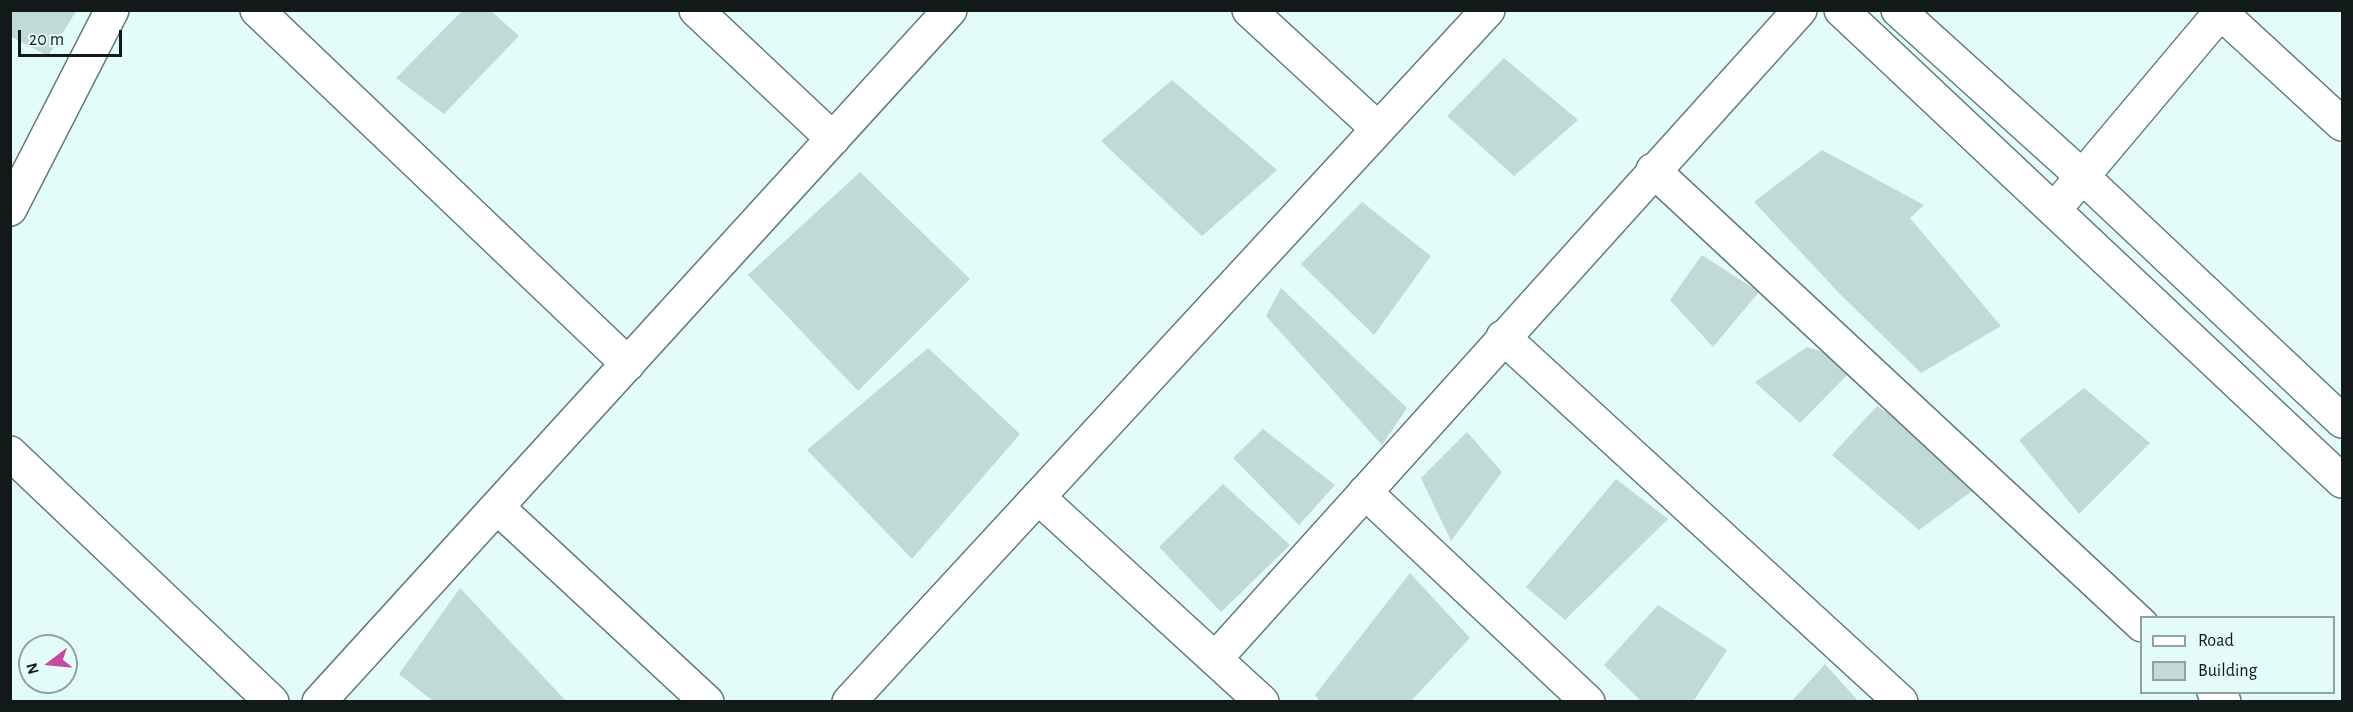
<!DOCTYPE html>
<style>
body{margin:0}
#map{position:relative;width:2353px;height:712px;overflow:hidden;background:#e3fcfa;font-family:"Alegreya Sans",sans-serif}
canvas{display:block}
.frame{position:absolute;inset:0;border:12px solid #111a19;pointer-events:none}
.legend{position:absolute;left:2140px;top:616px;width:195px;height:78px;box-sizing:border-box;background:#e3fcfa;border:2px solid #8fa2a0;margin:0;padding:8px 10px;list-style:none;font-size:18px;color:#111a19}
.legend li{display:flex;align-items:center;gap:12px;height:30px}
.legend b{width:30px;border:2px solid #8fa2a0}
.north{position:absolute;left:18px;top:634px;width:60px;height:60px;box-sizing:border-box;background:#e3fcfa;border:2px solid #8fa2a0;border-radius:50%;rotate:254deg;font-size:16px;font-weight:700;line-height:24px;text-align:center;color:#111a19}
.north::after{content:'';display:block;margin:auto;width:21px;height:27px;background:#c44a9d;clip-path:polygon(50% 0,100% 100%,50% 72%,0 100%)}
.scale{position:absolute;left:18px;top:30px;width:104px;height:27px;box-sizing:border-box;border:3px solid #111a19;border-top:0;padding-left:8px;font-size:18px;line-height:21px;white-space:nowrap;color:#111a19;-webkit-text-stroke:4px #e3fcfa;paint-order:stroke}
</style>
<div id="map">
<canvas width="2353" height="712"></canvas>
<div class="frame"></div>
<ul class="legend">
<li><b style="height:8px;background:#fff"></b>Road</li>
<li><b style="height:16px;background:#c1d9d7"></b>Building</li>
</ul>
<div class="north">N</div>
<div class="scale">20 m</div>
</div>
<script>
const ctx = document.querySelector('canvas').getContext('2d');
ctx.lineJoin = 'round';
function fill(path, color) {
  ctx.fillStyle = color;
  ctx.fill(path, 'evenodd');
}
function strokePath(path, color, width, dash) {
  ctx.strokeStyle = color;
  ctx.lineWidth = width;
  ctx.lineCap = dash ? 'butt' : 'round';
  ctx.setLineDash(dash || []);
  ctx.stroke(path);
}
fill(new Path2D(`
 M 10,10 L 77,10 L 48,56 L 10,36 Z
 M 463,10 L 490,10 L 519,36 L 444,114 L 396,78 Z
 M 1504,58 L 1578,120 L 1514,176 L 1447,116 Z
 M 1172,80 L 1277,170 L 1202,236 L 1101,141 Z
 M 1822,150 L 1924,205 L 1910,218 L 2001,326 L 1921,373 L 1839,293 L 1754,202 Z
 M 860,172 L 970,279 L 858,391 L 748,275 Z
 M 1362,202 L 1431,256 L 1374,335 L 1301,264 Z
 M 1702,255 L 1759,292 L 1713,347 L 1670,300 Z
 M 1281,288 L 1407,408 L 1382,445 L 1266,316 Z
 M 1807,347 L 1860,362 L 1800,423 L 1755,382 Z
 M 928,348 L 1020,434 L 912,559 L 807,450 Z
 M 2084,388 L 2150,443 L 2079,514 L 2019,440 Z
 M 1877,406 L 1987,480 L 1919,530 L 1832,455 Z
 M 1263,429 L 1335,485 L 1299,525 L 1233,458 Z
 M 1467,432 L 1502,472 L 1451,541 L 1421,478 Z
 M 1616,479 L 1668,519 L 1565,620 L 1526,587 Z
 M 1223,484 L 1290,545 L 1221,612 L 1159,547 Z
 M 1410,573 L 1470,638 L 1410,702 L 1320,702 L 1315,695 Z
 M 460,588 L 567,702 L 434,702 L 399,674 Z
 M 1658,605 L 1727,650 L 1693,702 L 1642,702 L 1604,665 Z
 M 1825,664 L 1859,702 L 1791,702 Z`), '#c1d9d7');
const minor = new Path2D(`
 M 257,10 L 628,364
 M 696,10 L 833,139
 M 1249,10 L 1378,129
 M 2218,10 L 2342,124
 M 1653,170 L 2142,625
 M 10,209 L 112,10
 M 2054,210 L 2220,13
 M 1503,337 L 1901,702
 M 10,453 L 272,702
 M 1365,492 L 1588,702
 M 1038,497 L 1262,702
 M 497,507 L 707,702
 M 1216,658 L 1800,10
 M 2214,692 L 2224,702
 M 319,702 L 950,10
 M 849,702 L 1488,10`);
const tertiary = new Path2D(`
 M 1841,10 L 2342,481
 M 1898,10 L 2083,177 L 2342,421`);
strokePath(minor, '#657b7a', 36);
strokePath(tertiary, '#657b7a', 36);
strokePath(minor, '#fff', 33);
strokePath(tertiary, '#fff', 33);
</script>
